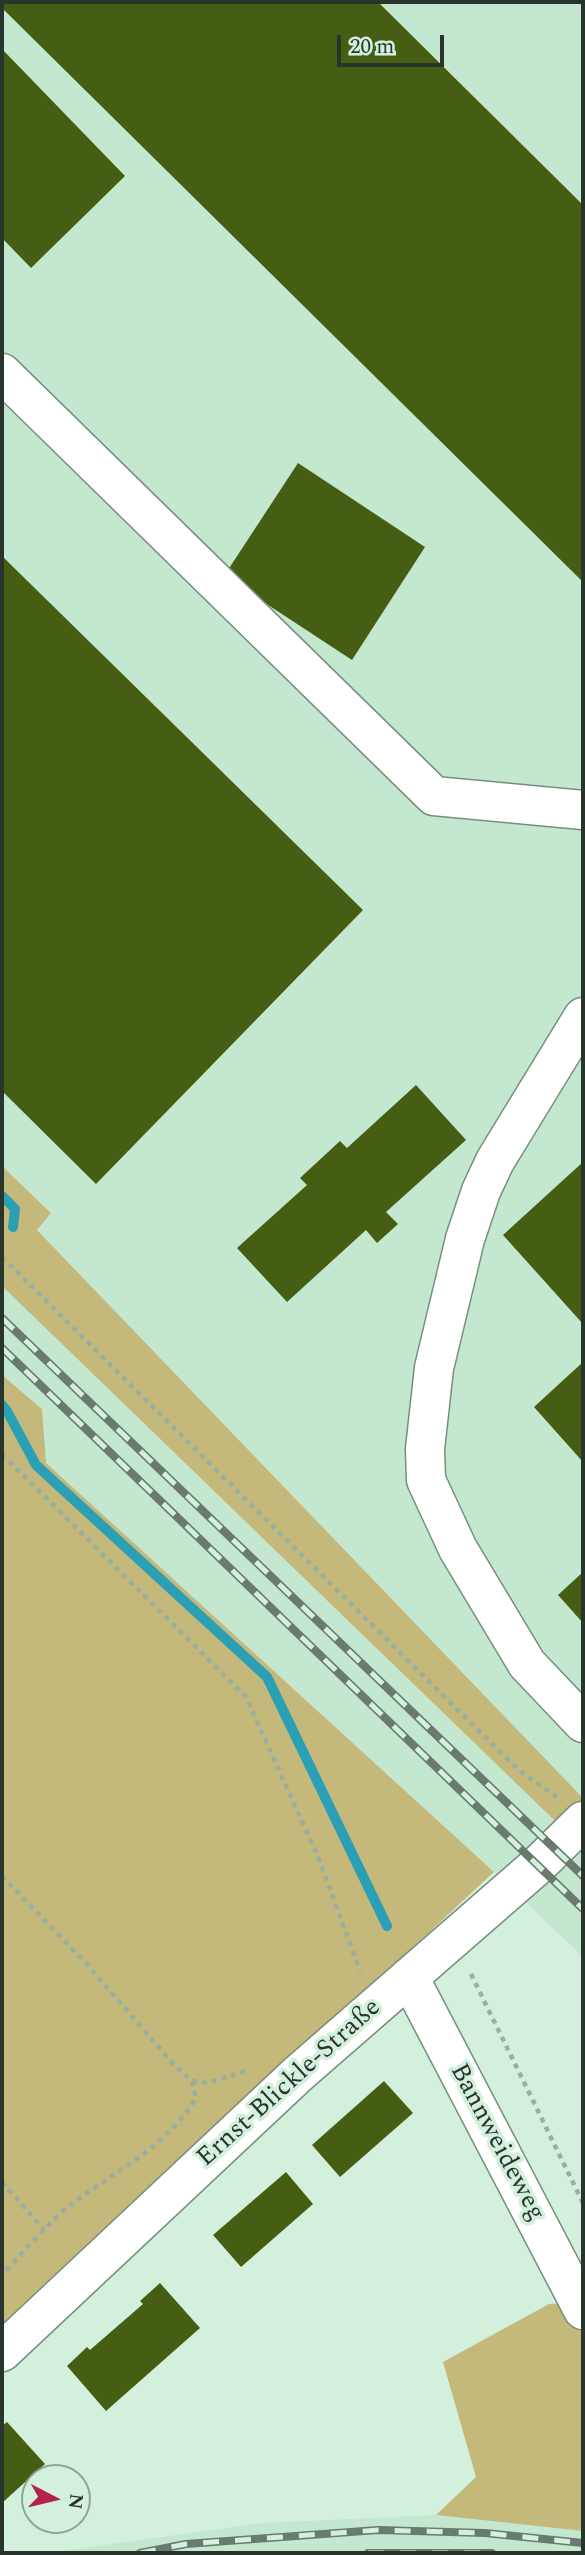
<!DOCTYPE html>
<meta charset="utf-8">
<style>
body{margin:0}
#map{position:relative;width:585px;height:2555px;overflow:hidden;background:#d3f0dc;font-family:Spectral,serif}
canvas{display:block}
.frame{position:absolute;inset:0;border:4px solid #29342c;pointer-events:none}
.north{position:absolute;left:21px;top:2464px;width:70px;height:70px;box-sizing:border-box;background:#d3f0dc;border:2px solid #8fa596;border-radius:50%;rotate:97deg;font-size:19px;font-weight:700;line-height:28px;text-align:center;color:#29342c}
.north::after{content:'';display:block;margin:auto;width:24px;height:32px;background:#b42249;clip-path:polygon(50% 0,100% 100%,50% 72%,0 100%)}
.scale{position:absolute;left:337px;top:35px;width:107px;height:32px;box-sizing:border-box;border:4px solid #29342c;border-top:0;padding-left:9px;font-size:21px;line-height:24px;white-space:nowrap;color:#29342c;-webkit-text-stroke:5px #d3f0dc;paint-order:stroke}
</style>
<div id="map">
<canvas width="585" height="2555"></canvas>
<div class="frame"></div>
<div class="north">N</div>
<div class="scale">20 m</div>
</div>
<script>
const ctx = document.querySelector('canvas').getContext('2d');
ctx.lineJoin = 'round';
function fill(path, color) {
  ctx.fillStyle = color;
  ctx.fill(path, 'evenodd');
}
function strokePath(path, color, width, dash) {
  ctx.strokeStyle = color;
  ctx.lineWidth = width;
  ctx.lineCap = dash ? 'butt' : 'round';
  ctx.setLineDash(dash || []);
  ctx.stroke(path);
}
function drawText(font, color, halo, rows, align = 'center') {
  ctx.font = font + ' Spectral,serif';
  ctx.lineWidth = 7;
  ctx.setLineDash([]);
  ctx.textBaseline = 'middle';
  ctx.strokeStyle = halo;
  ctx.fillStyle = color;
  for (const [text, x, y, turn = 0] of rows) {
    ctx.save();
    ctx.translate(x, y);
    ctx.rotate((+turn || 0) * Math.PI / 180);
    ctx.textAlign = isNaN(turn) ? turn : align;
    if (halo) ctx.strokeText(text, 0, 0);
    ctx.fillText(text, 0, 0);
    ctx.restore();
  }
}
fill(new Path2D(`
 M 2,2 L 583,2 L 583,1798 L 36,1229 L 51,1213 L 2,1166 Z
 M 2,1286 L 583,1848 L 583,1957 L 494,1872 L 45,1463 L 42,1409 L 2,1375 Z
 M 436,2515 L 583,2531 L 583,2553 L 47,2553 L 262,2523 Z`), '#c4e8cf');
fill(new Path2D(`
 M 2,1166 L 51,1213 L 37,1230 L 583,1798 L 583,1848 L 2,1286 Z
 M 2,1375 L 42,1409 L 46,1463 L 494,1872 L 2,2329 Z
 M 583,2302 L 583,2531 L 436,2515 L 476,2477 L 443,2362 L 549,2304 Z`), '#c5b87b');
strokePath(new Path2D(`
 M 2,1196 L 15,1209 L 13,1227
 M 2,1405 L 7,1411 L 36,1465 L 267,1677 L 387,1926`), '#2b9fb4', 10);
fill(new Path2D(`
 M 2,2 L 378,2 L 583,205 L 583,582 L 2,8 Z
 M 2,49 L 125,176 L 31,268 L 2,238 Z
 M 298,463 L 425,547 L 352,660 L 224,576 Z
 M 2,556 L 363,910 L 96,1184 L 2,1091 Z
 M 416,1085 L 466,1140 L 386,1212 L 398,1224 L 377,1243 L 366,1230 L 287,1302 L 237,1248 L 307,1185 L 300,1178 L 340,1141 L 347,1148 Z
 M 583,1162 L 583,1324 L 503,1235 Z
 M 583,1362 L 583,1462 L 534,1407 Z
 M 583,1572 L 583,1623 L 558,1595 Z
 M 384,2081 L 413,2113 L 340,2177 L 312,2145 Z
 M 286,2172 L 313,2204 L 241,2267 L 213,2235 Z
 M 160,2283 L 200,2328 L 106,2411 L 67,2366 L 87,2347 L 90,2350 L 143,2304 L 140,2301 Z
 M 7,2422 L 45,2464 L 2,2503 L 2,2426 Z`), '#455e13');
const minor = new Path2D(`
 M 2,373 L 434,796 L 583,810
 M 583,1017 L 495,1161 L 481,1191 L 465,1239 L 434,1368 L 425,1449 L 426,1480 L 458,1549 L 527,1664 L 583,1723
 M 409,1977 L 583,2310
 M 2,2352 L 298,2074 L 538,1865 L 583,1821`);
strokePath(minor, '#76907e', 41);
strokePath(new Path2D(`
 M 2,1257 L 497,1749 L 521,1772 L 557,1797
 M 2,1454 L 246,1697 L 319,1859 L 360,1971
 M 2,1876 L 83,1960 L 175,2066 L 192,2081 L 196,2098 C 167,2146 118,2170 74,2202 C 48,2222 25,2251 2,2275
 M 471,1974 L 583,2203
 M 192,2081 L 207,2083 L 245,2071
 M 2,2182 L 45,2231`), '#99afa0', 4.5, [5, 5]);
strokePath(minor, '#fff', 38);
const rail = new Path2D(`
 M 2,1318 L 583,1876
 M 2,1348 L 583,1909
 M 140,2553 L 186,2544 L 378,2530 L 485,2533 L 583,2543
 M 368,2553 L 492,2553`);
strokePath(rail, '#697a6e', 8);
strokePath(rail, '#d3f0dc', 5, [16]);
drawText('26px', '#29342c', '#d3f0dc', [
 ["Ernst-Blickle-Straße",290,2084,-42],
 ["Bannweideweg",496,2143,62]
]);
</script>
